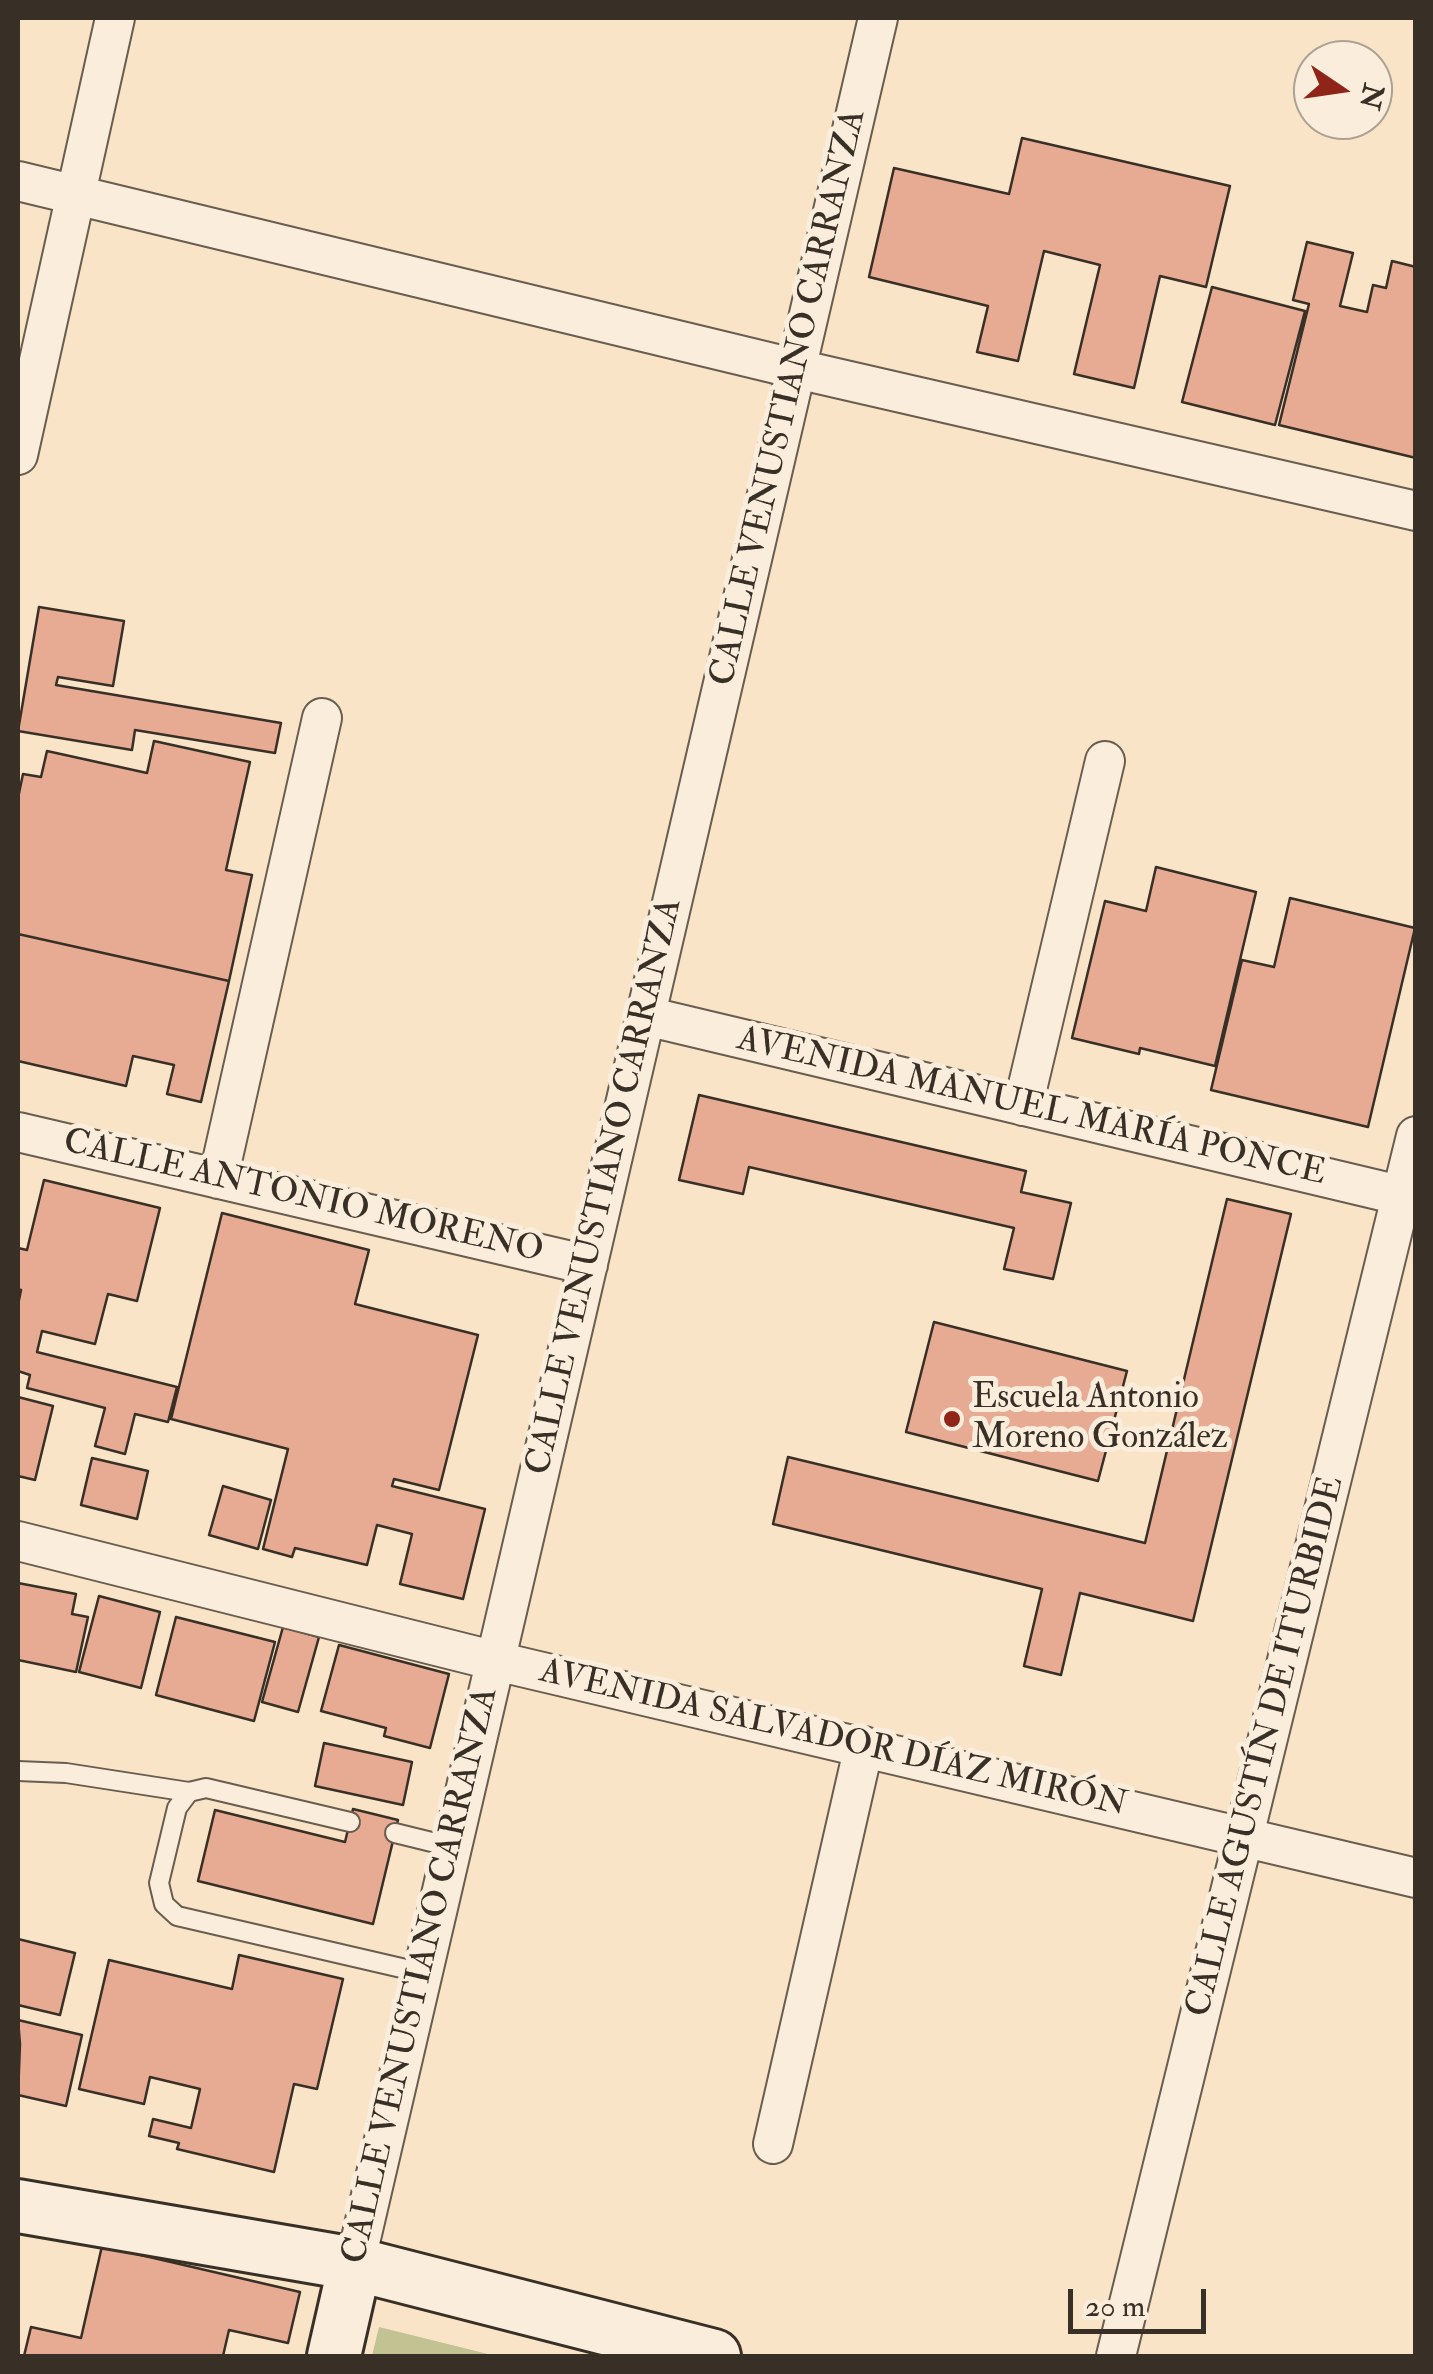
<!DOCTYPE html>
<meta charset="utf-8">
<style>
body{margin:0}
#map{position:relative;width:1433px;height:2374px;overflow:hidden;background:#f9e4c8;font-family:"IM FELL Double Pica",serif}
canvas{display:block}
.frame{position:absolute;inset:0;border:20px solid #383026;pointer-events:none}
.north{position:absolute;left:1293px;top:40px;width:100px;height:100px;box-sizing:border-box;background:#fbeddb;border:2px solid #ada193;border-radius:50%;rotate:103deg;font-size:28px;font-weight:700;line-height:40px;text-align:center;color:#383026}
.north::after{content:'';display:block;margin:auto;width:35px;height:45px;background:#8f2418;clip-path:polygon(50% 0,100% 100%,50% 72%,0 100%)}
.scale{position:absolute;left:1068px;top:2289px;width:138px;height:45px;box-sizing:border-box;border:5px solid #383026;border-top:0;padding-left:12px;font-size:30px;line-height:35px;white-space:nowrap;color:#383026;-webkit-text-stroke:8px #fbeddb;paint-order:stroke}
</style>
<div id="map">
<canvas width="1433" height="2374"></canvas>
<div class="frame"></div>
<div class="north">N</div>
<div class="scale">20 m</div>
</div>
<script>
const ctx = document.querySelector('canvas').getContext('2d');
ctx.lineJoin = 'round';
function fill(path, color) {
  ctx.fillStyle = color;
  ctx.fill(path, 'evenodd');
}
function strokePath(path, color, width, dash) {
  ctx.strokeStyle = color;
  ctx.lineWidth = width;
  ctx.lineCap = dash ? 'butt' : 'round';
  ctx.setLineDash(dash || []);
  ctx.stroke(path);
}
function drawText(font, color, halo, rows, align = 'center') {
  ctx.font = font + ' "IM FELL Double Pica",serif';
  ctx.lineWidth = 10;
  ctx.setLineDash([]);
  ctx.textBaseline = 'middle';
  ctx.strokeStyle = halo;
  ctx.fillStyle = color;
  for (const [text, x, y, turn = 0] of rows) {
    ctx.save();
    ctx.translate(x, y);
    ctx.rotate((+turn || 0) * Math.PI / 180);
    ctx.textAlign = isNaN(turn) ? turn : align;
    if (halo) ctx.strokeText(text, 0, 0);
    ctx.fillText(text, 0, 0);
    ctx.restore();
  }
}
fill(new Path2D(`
 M 379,2327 L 496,2356 L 372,2356 Z`), '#c3c292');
const building = new Path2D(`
 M 1022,138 L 1230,186 L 1206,287 L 1160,276 L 1134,388 L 1074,374 L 1100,265 L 1044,251 L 1018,361 L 977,352 L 988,306 L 869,277 L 894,168 L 1009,194 Z
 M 1307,242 L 1353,253 L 1340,306 L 1367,312 L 1373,285 L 1386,288 L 1392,261 L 1416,267 L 1416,458 L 1279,425 L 1309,304 L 1293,300 Z
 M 1212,287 L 1305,311 L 1275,425 L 1182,402 Z
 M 39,607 L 124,621 L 113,686 L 58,677 L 56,685 L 281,723 L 275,753 L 135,730 L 132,750 L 18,731 Z
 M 154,741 L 250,762 L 226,870 L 252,875 L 229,981 L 18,934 L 18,798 L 23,774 L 41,777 L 47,751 L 147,773 Z
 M 1156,867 L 1256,892 L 1215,1066 L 1140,1048 L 1139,1054 L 1072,1038 L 1105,901 L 1146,911 Z
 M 1290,898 L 1415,928 L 1368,1127 L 1211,1090 L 1242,960 L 1274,967 Z
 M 18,934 L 229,981 L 201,1102 L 167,1094 L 174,1065 L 133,1056 L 126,1086 L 18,1061 Z
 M 699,1095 L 1026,1171 L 1021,1192 L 1071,1203 L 1053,1279 L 1004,1269 L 1014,1228 L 749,1167 L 743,1194 L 679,1180 Z
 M 44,1180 L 160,1208 L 137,1301 L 108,1294 L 95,1344 L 42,1331 L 37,1352 L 177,1387 L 168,1422 L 135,1414 L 125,1454 L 95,1446 L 105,1408 L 27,1388 L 30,1375 L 18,1371 L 18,1305 L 21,1290 L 18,1289 L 18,1248 L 27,1250 Z
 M 1227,1199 L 1291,1214 L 1193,1621 L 1080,1593 L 1061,1675 L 1024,1666 L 1042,1589 L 773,1524 L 788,1457 L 1145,1543 Z
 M 222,1213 L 369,1250 L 355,1304 L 478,1335 L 439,1490 L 394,1479 L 392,1486 L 485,1509 L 463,1599 L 400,1584 L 412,1534 L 377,1525 L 367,1565 L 295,1548 L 292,1557 L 263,1549 L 288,1449 L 171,1419 Z
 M 934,1322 L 1127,1371 L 1098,1481 L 906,1432 Z
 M 18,1397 L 53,1406 L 35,1480 L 18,1476 Z
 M 92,1458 L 148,1471 L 137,1519 L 81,1505 Z
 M 223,1486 L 271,1500 L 258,1549 L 209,1535 Z
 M 18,1583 L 76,1594 L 72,1614 L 88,1617 L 76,1672 L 18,1660 Z
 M 99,1596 L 160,1612 L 141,1688 L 79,1672 Z
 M 176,1617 L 275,1642 L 254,1721 L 156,1695 Z
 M 283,1627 L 319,1637 L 298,1712 L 262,1702 Z
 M 339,1645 L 449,1674 L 430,1748 L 384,1736 L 386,1728 L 321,1711 Z
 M 324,1743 L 412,1762 L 403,1805 L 315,1786 Z
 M 353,1809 L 398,1820 L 373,1924 L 198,1881 L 215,1810 L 345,1842 Z
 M 18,1939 L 75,1953 L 60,2015 L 18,2005 Z
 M 239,1955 L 343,1979 L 317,2089 L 294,2084 L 274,2172 L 177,2149 L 179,2143 L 149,2136 L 153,2119 L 191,2128 L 200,2089 L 150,2077 L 144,2104 L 79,2089 L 109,1960 L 232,1989 Z
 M 18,2020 L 82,2035 L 66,2106 L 18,2095 L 20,2044 Z
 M 102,2246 L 300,2292 L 288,2343 L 229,2330 L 223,2356 L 24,2356 L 31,2327 L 81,2338 Z`);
fill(building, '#e7aa92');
strokePath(building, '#383026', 2.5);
const lane = new Path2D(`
 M 18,1771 L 66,1773 L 189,1792
 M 350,1822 L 206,1788 L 189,1792 L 177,1808 L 159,1883 L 164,1904 L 177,1916 L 423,1973
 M 395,1833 L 452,1847`);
const street = new Path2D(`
 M 18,181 L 797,369 L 1416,511
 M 18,455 L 115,18
 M 646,1016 L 1416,1199
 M 1023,1106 L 1105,761
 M 18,1132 L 588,1265
 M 218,1179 L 322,718
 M 18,1541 L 496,1661 L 1416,1878
 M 773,2144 L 864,1746
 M 355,2264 L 878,18
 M 1116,2356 L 1416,1136`);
const secondary = new Path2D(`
 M 18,2206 L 355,2264 L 714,2356
 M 334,2356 L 355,2264`);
strokePath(lane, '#685d4e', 22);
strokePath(street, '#685d4e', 42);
strokePath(secondary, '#383026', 58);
strokePath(lane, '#fbeddb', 18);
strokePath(street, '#fbeddb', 38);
strokePath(secondary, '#fbeddb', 52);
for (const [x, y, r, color] of [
 [952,1419,10,"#8f2418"]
]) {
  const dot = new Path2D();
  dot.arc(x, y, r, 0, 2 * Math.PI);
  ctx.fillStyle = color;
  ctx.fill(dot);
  strokePath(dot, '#fbeddb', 4);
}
drawText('35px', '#383026', '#fbeddb', [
 ["CALLE VENUSTIANO CARRANZA",790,398,-77],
 ["AVENIDA MANUEL MARÍA PONCE",1031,1108,13],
 ["CALLE VENUSTIANO CARRANZA",606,1187,-77],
 ["CALLE ANTONIO MORENO",303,1198,13],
 ["AVENIDA SALVADOR DÍAZ MIRÓN",833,1740,13],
 ["CALLE AGUSTÍN DE ITURBIDE",1267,1747,-76],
 ["CALLE VENUSTIANO CARRANZA",422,1976,-77]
]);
drawText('35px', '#383026', '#fbeddb', [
 ["Escuela Antonio",972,1399],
 ["Moreno González",972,1439]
], 'left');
</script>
